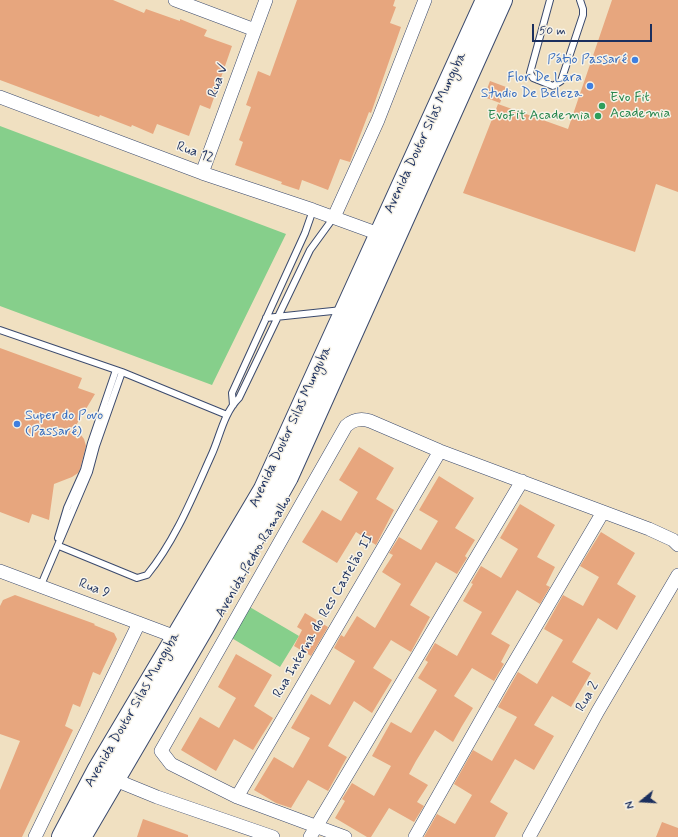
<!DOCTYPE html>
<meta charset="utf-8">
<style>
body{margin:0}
#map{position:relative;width:678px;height:837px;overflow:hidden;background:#f0e0c1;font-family:Mynerve,sans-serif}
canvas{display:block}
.north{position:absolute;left:622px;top:781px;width:40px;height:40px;-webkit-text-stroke:3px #f7f3e8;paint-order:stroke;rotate:252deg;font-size:11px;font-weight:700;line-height:16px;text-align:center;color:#1b2f5e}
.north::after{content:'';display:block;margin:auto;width:14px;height:18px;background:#1b2f5e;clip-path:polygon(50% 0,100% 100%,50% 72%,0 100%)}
.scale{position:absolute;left:532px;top:24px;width:120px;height:18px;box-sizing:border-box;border:2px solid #1b2f5e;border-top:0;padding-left:5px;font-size:12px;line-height:14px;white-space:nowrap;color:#1b2f5e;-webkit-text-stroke:3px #f7f3e8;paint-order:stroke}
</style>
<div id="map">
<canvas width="678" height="837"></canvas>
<div class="north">N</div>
<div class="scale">50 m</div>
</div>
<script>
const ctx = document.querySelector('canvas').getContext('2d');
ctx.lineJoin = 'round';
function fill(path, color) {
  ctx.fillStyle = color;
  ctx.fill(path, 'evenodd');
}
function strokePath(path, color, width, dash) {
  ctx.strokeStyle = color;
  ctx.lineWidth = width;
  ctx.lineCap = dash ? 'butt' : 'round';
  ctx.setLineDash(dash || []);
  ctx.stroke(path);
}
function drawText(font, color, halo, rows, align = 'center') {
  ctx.font = font + ' Mynerve,sans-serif';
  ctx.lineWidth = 3;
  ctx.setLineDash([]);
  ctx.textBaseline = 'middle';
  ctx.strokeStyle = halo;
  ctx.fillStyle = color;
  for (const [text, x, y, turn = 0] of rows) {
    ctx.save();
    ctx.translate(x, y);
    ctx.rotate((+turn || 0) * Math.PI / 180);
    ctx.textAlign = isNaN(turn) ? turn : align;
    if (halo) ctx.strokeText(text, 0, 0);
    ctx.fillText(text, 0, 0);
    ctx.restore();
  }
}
fill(new Path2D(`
 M 0,126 L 286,234 L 212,385 L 0,306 Z
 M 248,606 L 299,636 L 280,667 L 230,637 Z`), '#86cf8b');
fill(new Path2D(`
 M 0,0 L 113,0 L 144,13 L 146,9 L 180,21 L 180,19 L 207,30 L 204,36 L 232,46 L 210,109 L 200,105 L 189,136 L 157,124 L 153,134 L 132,125 L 131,127 L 100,115 L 99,117 L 0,80 Z
 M 297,0 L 395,0 L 393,6 L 396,7 L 390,23 L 401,27 L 371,113 L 369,112 L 350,162 L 340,159 L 328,190 L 302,180 L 299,190 L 281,184 L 282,182 L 235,165 L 243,142 L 239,140 L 251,107 L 246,105 L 258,71 L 270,76 Z
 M 612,0 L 678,0 L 678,192 L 656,184 L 635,252 L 463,193 L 498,104 L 568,129 Z
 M 490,81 L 506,87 L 500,103 L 484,97 Z
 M 0,348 L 82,378 L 78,388 L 95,394 L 75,427 L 84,439 L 86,446 L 80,469 L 78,473 L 72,477 L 54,484 L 49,520 L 32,514 L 29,523 L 0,512 Z
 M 359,447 L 394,468 L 376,499 L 394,510 L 376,545 L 356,532 L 337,563 L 302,542 L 322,510 L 341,521 L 358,492 L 339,480 Z
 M 439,476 L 474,498 L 455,528 L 475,540 L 465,556 L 467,558 L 457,574 L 436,562 L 410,605 L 430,617 L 411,652 L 391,640 L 373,668 L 392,680 L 372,713 L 354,701 L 328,746 L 347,757 L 328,791 L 308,780 L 291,808 L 276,803 L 254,790 L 274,757 L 293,768 L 300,756 L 310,738 L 291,728 L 311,694 L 330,705 L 355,661 L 334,648 L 341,635 L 344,637 L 357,616 L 375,628 L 401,584 L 382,572 L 393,555 L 389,553 L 399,537 L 421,550 L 438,521 L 419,510 Z
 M 520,504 L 555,525 L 537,557 L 555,567 L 546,585 L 550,587 L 540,604 L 517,590 L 491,634 L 510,645 L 501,662 L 504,664 L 494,681 L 472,668 L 454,696 L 473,708 L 462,726 L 453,742 L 435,730 L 416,761 L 409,774 L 428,785 L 417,802 L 424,806 L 414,822 L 389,808 L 371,837 L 367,837 L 335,818 L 345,801 L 342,799 L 352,783 L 374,796 L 391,766 L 372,756 L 391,722 L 411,733 L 437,690 L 418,678 L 428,662 L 425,660 L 435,643 L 457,656 L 482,612 L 463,601 L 473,584 L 471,583 L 481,566 L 501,578 L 518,549 L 500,538 Z
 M 601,532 L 635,553 L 617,584 L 636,596 L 617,630 L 598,618 L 572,662 L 591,673 L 571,707 L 552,696 L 534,725 L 554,736 L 534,770 L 515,759 L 490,802 L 508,813 L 495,837 L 424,837 L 437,814 L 455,824 L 472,795 L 454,784 L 473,750 L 492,761 L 517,717 L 498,707 L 518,672 L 537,684 L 563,640 L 544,629 L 563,595 L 583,606 L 599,577 L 580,566 Z
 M 15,595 L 95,624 L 94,625 L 114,633 L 117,639 L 100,675 L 93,672 L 80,707 L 73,704 L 65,726 L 73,730 L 22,837 L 0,837 L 0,790 L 20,741 L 0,734 L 0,606 L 3,600 Z
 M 305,613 L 328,627 L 311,656 L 294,646 L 302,630 L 297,627 Z
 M 236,654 L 272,675 L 254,706 L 273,718 L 253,750 L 234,739 L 216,771 L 181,750 L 200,717 L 219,728 L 236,698 L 218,687 Z
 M 143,819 L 188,835 L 188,837 L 137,837 Z
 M 662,822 L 678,828 L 678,837 L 656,837 Z`), '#e7a67e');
const service = new Path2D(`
 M 550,0 L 530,73 L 533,78 L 553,86 L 561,81 L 583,15 L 583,9 L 580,0
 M 266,318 L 342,310
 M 0,330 L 122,372 L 227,415
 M 233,405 L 232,393 L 305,233 L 313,210
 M 58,538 L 67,508 L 84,470 L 91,443 L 116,370
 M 59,546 L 137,578 L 147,575 C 175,541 193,496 211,456 C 220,437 223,414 239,398 L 310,250 L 334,217
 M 41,585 L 89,472 L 96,446 L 122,372`);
const minor = new Path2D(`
 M 175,0 L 255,30
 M 0,97 L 202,173 L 313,210 L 379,234
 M 202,173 L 266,0
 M 334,217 L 378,120 L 425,0
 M 0,571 L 176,637
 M 108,777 L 157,797 L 273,837
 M 237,797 L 440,451
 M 35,837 L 139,623
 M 310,837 L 522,481
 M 345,837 L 237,797 L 171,764 L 161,751 L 346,426 C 354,419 361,418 370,421 L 440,451 L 649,529 L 673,540 L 678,545
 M 415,837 L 504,680 L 603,512
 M 529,837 L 598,711 L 678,575`);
const primary = new Path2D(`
 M 62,837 L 98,769 L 264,489 L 486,0
 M 81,837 L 204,627 L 288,477 L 502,0`);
strokePath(service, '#3b4a6d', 8);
strokePath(minor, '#3b4a6d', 14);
strokePath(primary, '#3b4a6d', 22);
strokePath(service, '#fff', 6);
strokePath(minor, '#fff', 13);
strokePath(primary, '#fff', 20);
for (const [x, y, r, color] of [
 [635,60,4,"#3f7fe0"],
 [590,86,4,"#3f7fe0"],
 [602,106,4,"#2e9e5b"],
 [598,116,4,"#2e9e5b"],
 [17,424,4,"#3f7fe0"]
]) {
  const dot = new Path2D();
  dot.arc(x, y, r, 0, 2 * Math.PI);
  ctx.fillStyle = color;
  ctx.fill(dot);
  strokePath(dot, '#f7f3e8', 1.5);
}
drawText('14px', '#366cbe', '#f7f3e8', [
 ["Pátio Passaré",627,60],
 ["Flor De Lara",582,78],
 ["Studio De Beleza",582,94],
 ["Super do Povo",25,416,"left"],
 ["(Passaré)",25,432,"left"]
], 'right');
drawText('14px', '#1b2f5e', '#f7f3e8', [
 ["Rua V",219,81,-69],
 ["Avenida Doutor Silas Munguba",426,133,-65],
 ["Rua 12",195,153,20],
 ["Avenida Doutor Silas Munguba",291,427,-65],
 ["Avenida Pedro Ramalho",254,557,-60],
 ["Rua 9",94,589,21],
 ["Rua Interna do Res Castelão II",324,616,-60],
 ["Rua 2",588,697,-60],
 ["Avenida Doutor Silas Munguba",133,710,-60]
]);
drawText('14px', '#27864d', '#f7f3e8', [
 ["Evo Fit",610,98],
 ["Academia",610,114],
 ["EvoFit Academia",590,116,"right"]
], 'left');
</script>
